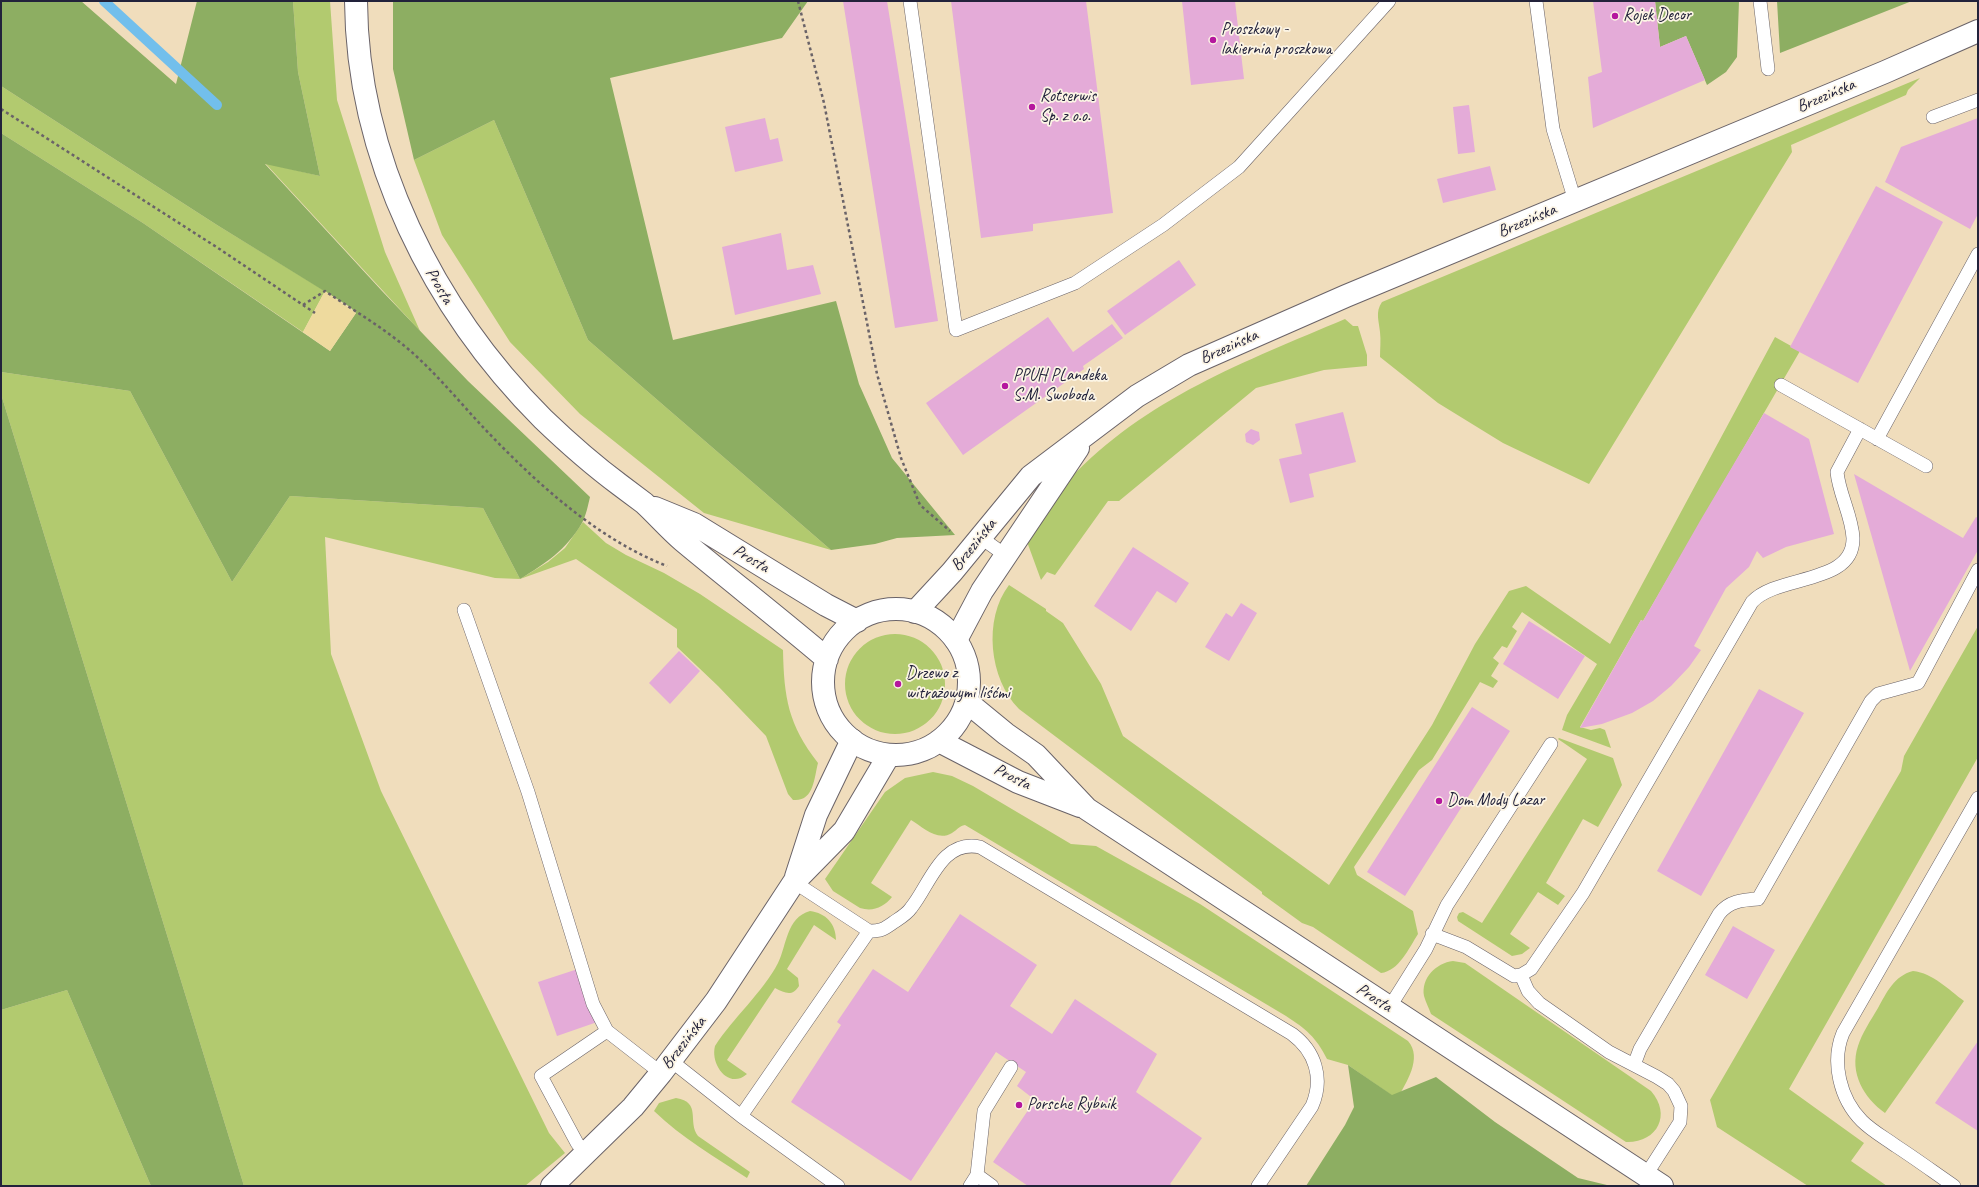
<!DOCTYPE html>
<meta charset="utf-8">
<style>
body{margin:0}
#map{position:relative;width:1979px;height:1187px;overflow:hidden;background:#f0ddbc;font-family:Caveat,sans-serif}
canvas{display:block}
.frame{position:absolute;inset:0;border:2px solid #22223b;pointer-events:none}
</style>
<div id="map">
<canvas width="1979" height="1187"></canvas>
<div class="frame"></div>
</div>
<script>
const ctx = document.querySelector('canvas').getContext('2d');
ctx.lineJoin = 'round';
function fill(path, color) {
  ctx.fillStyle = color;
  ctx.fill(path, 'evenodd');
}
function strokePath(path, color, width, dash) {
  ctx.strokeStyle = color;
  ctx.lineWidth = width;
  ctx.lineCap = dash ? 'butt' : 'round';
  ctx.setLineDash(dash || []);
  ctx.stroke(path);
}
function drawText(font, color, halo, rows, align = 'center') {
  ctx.font = font + ' Caveat,sans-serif';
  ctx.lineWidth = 3.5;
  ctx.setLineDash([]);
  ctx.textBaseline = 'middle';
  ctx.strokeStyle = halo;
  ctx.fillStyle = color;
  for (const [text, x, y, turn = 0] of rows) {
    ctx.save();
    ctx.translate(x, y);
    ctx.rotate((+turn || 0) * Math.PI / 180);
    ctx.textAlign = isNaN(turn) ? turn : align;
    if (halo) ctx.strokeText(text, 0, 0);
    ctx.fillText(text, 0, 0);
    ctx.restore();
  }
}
fill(new Path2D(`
 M 293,1 L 330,1 L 337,100 L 385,252 L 420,331 L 265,163 L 320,176 L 298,72 Z
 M 1920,78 L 1908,90 L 1906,95 L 1791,145 L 1792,152 L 1589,484 L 1503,443 L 1438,403 L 1380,357 C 1380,349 1381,340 1380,332 C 1379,321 1375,312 1382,302 Z
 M 1,86 L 217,225 L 325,291 L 303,332 L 143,223 L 1,133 Z
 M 494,120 L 588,340 L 831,550 L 704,513 L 580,414 L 510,342 L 442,235 L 414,160 Z
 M 1345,319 L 1353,326 L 1358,326 L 1367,355 L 1367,366 L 1324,370 L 1256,388 L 1119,501 L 1108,501 L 1055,575 L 1047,572 L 1041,580 L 1026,539 C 1040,520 1053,498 1069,480 C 1144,399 1246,361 1345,319 Z
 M 1775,337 L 1800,351 L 1643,621 L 1641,620 L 1580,727 L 1591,730 L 1600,728 L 1605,730 L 1611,748 L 1562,730 L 1567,715 L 1597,664 L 1522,612 L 1512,627 L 1517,631 L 1507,648 L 1502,646 L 1493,658 L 1499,663 L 1491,676 L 1498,681 L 1493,688 L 1480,682 L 1432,760 L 1419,770 L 1354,867 L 1357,875 L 1413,911 L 1418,934 C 1409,948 1399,971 1381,973 L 1313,927 L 1302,923 L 1262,894 L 1262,892 L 1019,709 C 989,679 983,619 1009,585 L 1046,609 L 1046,611 L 1063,623 L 1101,684 L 1123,736 L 1329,885 L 1432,725 L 1475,644 L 1509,591 L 1526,586 L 1610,644 Z
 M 1,372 L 130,391 L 232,582 L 290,496 L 483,508 L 520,579 L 548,562 L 565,548 L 583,522 L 606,543 L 626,555 L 664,573 L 700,594 L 783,650 C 784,698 788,724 818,763 C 814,778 814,802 793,800 L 788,794 L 766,736 L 718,686 L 677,647 L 677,629 L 576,559 L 520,579 L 495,578 L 325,537 L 331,654 L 381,791 L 549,1133 L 565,1153 L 525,1186 L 244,1186 L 1,394 Z
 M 1978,626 L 1978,757 L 1789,1089 L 1864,1143 L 1851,1161 L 1887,1186 L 1808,1186 L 1717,1127 L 1710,1100 L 1901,771 L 1904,756 Z
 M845 684a50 50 0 1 1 100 0a50 50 0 1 1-100 0Z
 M 1559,738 L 1613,758 L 1622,785 L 1598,827 L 1583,819 L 1546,883 L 1565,896 L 1558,905 L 1538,892 L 1510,934 L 1530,948 L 1522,954 L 1512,956 L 1458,921 L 1457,917 L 1459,913 L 1463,912 L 1482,923 L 1587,759 L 1558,739 Z
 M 933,772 L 952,776 L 973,786 L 1071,844 L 1096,846 L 1200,904 L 1408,1041 C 1423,1058 1406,1083 1397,1099 L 1348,1065 L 1327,1059 C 1316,1037 1306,1029 1286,1016 L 965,825 C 959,826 957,830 952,833 C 937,842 923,827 911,820 L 871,883 L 892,897 C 884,907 873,912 860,908 L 833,891 L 825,879 L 885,792 L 905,778 Z
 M 810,911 C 826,913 836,924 836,940 L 814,925 L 787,969 L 798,978 L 799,986 C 792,997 785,993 775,988 L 727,1060 L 747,1074 C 729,1090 710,1065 715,1046 C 733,1018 763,992 778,963 C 787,945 786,918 810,911 Z
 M 1453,961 L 1465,963 L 1651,1091 C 1672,1115 1657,1143 1626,1142 L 1431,1014 C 1429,1008 1426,1003 1424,996 C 1421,978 1436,963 1453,961 Z
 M 1913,971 C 1933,973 1949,990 1964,1001 L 1885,1113 C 1864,1098 1849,1073 1858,1046 C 1862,1033 1871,1020 1878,1008 C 1887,992 1894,976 1913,971 Z
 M 67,990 L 151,1186 L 1,1186 L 1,1010 Z
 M 676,1098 C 702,1102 687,1122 698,1136 L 750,1172 L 747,1178 C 715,1157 682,1138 654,1111 L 659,1103 Z`), '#b2ca6f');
fill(new Path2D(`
 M 1,1 L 81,1 L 176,84 L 197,1 L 293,1 L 298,72 L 320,176 L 265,164 L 382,291 L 468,381 L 590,497 C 588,505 586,516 582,523 C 567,549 545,564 520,579 L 483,508 L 290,496 L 232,582 L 130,391 L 1,372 L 1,133 L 143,223 L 330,351 L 356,313 L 350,307 L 217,225 L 1,86 Z
 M 393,1 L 808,1 L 782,38 L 610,78 L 673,340 L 836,301 L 859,384 L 892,458 L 955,535 L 897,538 L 875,544 L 831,550 L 588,340 L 494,120 L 414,160 L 393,69 Z
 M 1655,1 L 1739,1 L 1737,57 L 1726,72 L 1707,85 L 1686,36 L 1660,47 Z
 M 1777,1 L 1912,1 L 1780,53 Z
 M 1,394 L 244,1186 L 151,1186 L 67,990 L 1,1010 Z
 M 1348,1065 L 1392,1095 L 1436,1077 L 1495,1122 L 1578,1178 L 1611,1186 L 1306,1186 L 1345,1125 L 1354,1107 Z`), '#8dae62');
fill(new Path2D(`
 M 325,291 L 356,313 L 330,351 L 303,332 Z`), '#eeda9e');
strokePath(new Path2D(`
 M 104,1 L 217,105`), '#72bfec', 10);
fill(new Path2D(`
 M 843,1 L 887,1 L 938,321 L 895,328 Z
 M 951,1 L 1086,1 L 1113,213 L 1033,224 L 1033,231 L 981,238 Z
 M 1182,1 L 1235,1 L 1244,79 L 1191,85 Z
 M 1593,1 L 1655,1 L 1660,47 L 1686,36 L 1705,80 L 1593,128 L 1588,77 L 1602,72 Z
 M 1469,105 L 1475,152 L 1458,154 L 1453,107 Z
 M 765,118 L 770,140 L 778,138 L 783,161 L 735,172 L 725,127 Z
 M 1978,118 L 1978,214 L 1970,229 L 1885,182 L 1901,147 Z
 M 1490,166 L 1496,190 L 1443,203 L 1437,179 Z
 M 1876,186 L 1943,222 L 1858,383 L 1790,347 Z
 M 781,233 L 787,270 L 813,265 L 821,294 L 735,315 L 722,247 Z
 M 1179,260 L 1196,285 L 1125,335 L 1107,311 Z
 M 1048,317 L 1073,352 L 1112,324 L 1123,338 L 1083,366 L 1084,369 L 963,455 L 926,403 Z
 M 1343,412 L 1356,462 L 1309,474 L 1314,497 L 1290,503 L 1279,459 L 1302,454 L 1295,424 Z
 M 1764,413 L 1809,439 L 1834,534 L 1786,547 L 1763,558 L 1757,551 L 1749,567 L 1726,588 L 1694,646 L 1701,650 L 1689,667 L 1671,686 L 1653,701 L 1632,713 L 1602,724 L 1580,728 L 1641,620 L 1643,621 L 1700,521 Z
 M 1251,429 L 1259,432 L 1260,440 L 1253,445 L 1246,442 L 1245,434 Z
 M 1854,474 L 1963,538 L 1976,517 L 1978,518 L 1978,550 L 1910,671 Z
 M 1133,547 L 1189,583 L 1176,603 L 1157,591 L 1131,631 L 1094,606 Z
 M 1241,603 L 1257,613 L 1229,661 L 1205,647 L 1226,613 L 1232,617 Z
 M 1529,621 L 1585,656 L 1558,699 L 1503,664 Z
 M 679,651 L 700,671 L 670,704 L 649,683 Z
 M 1759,689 L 1804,713 L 1701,896 L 1657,871 Z
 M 1472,707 L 1510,731 L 1405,896 L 1367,872 Z
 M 960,914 L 1037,965 L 1010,1006 L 1052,1034 L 1075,999 L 1157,1054 L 1136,1092 L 1202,1138 L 1170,1184 L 1173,1186 L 1028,1186 L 993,1162 L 1035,1100 L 1017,1086 L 1026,1072 L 996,1052 L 911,1181 L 791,1102 L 841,1025 L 837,1022 L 873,969 L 908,992 Z
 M 1733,926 L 1775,950 L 1747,999 L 1705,975 Z
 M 584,967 L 603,1020 L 557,1036 L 538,982 Z
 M 1978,1041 L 1978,1131 L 1935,1103 Z`), '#e4abd8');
const lane = new Path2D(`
 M 910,1 L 956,330 L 1075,283 L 1163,225 L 1239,167 L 1389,1
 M 1536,1 L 1553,129 L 1575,201
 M 1760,1 L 1768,69
 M 1933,117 L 1978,100
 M 1781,385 L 1926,466
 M 1877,439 L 1978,254
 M 980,537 L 1005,555
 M 464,610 L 528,792 L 593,1004 L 607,1031
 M 794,882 L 869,931 C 882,931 884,929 894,922 C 900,918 907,914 911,908 C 930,885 941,839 980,847 L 1292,1034 C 1315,1051 1324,1078 1312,1106 L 1258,1186
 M 1432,934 L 1466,947 L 1514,976 L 1521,975 L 1531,969 L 1583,893 L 1752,602 C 1778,574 1854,585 1853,538 C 1852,516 1839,494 1837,472 L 1860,429
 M 1521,975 L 1528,991 L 1539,1003 L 1609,1052 L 1657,1077 L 1668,1084 L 1674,1091 L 1681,1106 L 1680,1122 L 1646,1175
 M 1389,1008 L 1426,949 L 1447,905 L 1551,744
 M 670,1060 L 741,1116 L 838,1186
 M 1634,1065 L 1640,1049 L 1719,914 C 1729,901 1742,900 1758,899 L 1871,701 L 1878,694 L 1918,683 L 1978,570
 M 741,1116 L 869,931
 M 585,1154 L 577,1143 L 541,1076 L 607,1031 L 661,1073
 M 977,1175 L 984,1111 L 1011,1067
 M 970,1186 L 977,1175 L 992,1186
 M 1954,1186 C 1935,1173 1916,1159 1896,1146 C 1885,1138 1872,1131 1862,1121 C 1840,1099 1831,1062 1843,1033 L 1978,798`);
const street = new Path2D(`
 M 915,612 L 952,572 L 1031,476 L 1137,396 L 1189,365 L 1346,296 L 1885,72 L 1978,31
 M 956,640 L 982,591 L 1078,448
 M 796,877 L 816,815 L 852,740
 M 552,1186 L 633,1107 L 661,1073 L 716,1001 L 794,882 L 844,831 L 889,755`);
const secondary = new Path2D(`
 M 356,1 C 357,158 434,310 543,419 C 567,442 593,465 620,485 C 628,491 636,497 644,503 C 657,515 669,529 683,541 C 731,581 780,619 827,659
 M 655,508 L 694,524 L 826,605 L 857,621
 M823 682a73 73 0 1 1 146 0a73 73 0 1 1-146 0Z
 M 967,702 L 1006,734 L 1036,755 L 1087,809 L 1662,1186
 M 939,741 L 1018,782 L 1080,806`);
strokePath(lane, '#6a6368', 14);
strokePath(street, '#6a6368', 24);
strokePath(secondary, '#6a6368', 24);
strokePath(new Path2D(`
 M 798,1 L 824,103 L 877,374 L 901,458 L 920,505 L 950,531
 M 1,109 L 218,248 L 315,313
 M 303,305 L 325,291 C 353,310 382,327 407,348 C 434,371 457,399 481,425 C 533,480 595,538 667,566`), '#6a6368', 2.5, [3, 3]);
strokePath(lane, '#fff', 13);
strokePath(street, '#fff', 22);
strokePath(secondary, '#fff', 22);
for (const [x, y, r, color] of [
 [1615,16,4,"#b5179e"],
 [1213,40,4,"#b5179e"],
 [1032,107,4,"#b5179e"],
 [1005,386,4,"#b5179e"],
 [898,684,4,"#b5179e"],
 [1439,801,4,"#b5179e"],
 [1019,1105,4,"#b5179e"]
]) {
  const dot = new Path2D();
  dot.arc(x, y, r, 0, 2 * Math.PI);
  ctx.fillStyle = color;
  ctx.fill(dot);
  strokePath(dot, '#fcf5e5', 1.5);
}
drawText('17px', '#22223b', '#fcf5e5', [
 ["Rojek Decor",1623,16],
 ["Proszkowy -",1221,30],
 ["lakiernia proszkowa",1221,50],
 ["Rotserwis",1040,97],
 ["Sp. z o.o.",1040,117],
 ["PPUH PLandeka",1013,376],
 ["S.M. Swoboda",1013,396],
 ["Drzewo z",906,674],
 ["witrażowymi liśćmi",906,694],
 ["Dom Mody Lazar",1447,801],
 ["Porsche Rybnik",1027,1105]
], 'left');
drawText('17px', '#22223b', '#fcf5e5', [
 ["Brzezińska",1826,96,-23],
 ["Brzezińska",1527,221,-23],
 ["Prosta",439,286,60],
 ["Brzezińska",1229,347,-24],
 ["Brzezińska",974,545,-51],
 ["Prosta",751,559,31],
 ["Prosta",1012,777,27],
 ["Prosta",1374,998,33],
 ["Brzezińska",684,1043,-52]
]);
</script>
